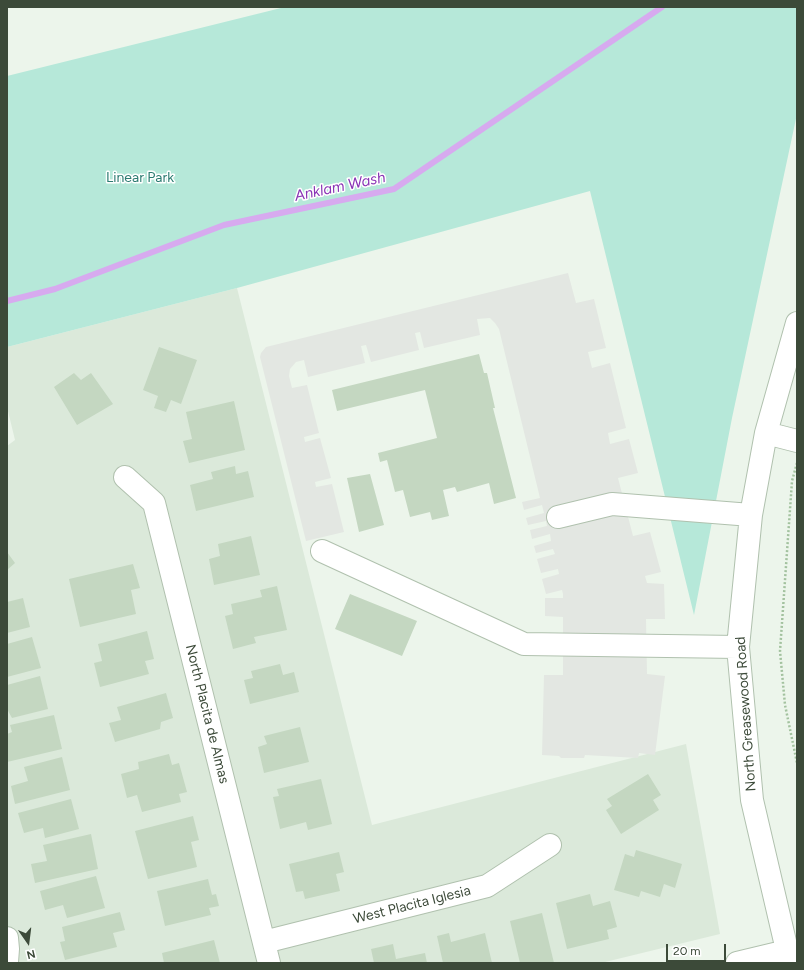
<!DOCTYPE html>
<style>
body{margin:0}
#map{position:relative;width:804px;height:970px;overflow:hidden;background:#ecf5eb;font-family:Figtree,sans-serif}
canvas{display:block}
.frame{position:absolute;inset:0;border:8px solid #3c4a39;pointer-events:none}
.north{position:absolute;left:8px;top:922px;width:40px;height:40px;-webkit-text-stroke:3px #fff;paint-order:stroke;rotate:166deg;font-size:11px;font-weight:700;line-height:16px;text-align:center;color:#3c4a39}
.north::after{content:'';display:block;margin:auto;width:14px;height:18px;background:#3c4a39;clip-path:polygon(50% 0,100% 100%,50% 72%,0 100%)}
.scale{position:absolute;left:666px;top:944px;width:60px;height:18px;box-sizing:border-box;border:2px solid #3c4a39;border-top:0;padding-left:5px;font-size:12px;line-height:14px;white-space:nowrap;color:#3c4a39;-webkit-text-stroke:3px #fff;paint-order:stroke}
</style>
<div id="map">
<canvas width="804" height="970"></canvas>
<div class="frame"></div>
<div class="north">N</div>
<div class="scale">20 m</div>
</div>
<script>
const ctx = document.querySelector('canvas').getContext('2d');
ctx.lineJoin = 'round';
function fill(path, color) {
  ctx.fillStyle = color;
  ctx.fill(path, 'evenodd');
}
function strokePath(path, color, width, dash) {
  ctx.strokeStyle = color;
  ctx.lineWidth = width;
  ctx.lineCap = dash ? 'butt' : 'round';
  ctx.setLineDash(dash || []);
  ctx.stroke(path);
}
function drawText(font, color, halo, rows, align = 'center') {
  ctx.font = font + ' Figtree,sans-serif';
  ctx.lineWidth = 3;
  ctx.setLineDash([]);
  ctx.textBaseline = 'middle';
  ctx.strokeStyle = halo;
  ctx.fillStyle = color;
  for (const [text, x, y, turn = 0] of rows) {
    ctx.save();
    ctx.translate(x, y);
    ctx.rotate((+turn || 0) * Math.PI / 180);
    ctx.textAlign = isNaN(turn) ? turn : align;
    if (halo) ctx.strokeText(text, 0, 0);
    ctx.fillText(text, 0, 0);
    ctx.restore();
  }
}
fill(new Path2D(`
 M 237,288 L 372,825 L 686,744 L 720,934 L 601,963 L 7,963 L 7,446 L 15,440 L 7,407 L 7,347 Z`), '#dbe9da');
fill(new Path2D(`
 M 285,7 L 797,7 L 797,114 L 732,418 L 694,615 L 590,191 L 237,288 L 7,347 L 7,76 Z`), '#b6e8d9');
fill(new Path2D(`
 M 568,273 L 576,303 L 594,299 L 606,348 L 588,352 L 592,368 L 610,363 L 626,428 L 608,433 L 610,444 L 629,439 L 638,473 L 618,478 L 633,536 L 650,532 L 661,572 L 645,576 L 647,583 L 664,584 L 665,619 L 646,619 L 647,674 L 665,676 L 655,755 L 639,753 L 638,758 L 585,755 L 584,758 L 561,758 L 559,756 L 542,755 L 544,675 L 563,675 L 563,617 L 545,616 L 545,598 L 563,598 L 563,594 L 562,590 L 546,594 L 542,579 L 559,574 L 558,569 L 541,573 L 537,559 L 555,554 L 553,549 L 536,553 L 534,546 L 551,541 L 550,534 L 532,539 L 530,530 L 547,526 L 546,521 L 528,525 L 526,518 L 544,513 L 542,505 L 524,510 L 522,502 L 540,498 L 499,329 L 495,323 L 490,318 L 477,319 L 480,335 L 424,348 L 420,332 L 415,333 L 419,350 L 371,362 L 366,345 L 361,346 L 365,363 L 308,377 L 304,360 L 296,362 L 290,369 L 289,376 L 292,388 L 307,385 L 319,433 L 304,437 L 305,442 L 320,438 L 331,478 L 315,482 L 316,487 L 332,484 L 344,532 L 306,541 L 260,357 L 261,353 L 266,347 Z`), '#e3e7e2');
strokePath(new Path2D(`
 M 7,301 L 55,289 L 224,225 L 394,189 L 662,7`), '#d7aaef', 6);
fill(new Path2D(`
 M 159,347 L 197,360 L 181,404 L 171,400 L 166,412 L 154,408 L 158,396 L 143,390 Z
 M 479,354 L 484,373 L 487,373 L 495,408 L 493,408 L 516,498 L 494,504 L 489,483 L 457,492 L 455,487 L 443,490 L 449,516 L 432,520 L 430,512 L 410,517 L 403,490 L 395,492 L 387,460 L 380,462 L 378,453 L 437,438 L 425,390 L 337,411 L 332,390 Z
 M 74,373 L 81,380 L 91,373 L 113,404 L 77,425 L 54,387 Z
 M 234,401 L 245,450 L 189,463 L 183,441 L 192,439 L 186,412 Z
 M 235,466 L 236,474 L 248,471 L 254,497 L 196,511 L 190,485 L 213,479 L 211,472 Z
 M 370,474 L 384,525 L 359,532 L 347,478 Z
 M 251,536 L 260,575 L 214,585 L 209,559 L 220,556 L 218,544 Z
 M 7,552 L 15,563 L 7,570 Z
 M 133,564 L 140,588 L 131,590 L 136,614 L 80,627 L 69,579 Z
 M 277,586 L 287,630 L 254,637 L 256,643 L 233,649 L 225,616 L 233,614 L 231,604 L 262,597 L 260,590 Z
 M 350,594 L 417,621 L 402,656 L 335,629 Z
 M 23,598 L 30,627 L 7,633 L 7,602 Z
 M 147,631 L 154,659 L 145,661 L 149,674 L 100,687 L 94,663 L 102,661 L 98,644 Z
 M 32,637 L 41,668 L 7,677 L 7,644 Z
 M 280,664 L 283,675 L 294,672 L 299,692 L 250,704 L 244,680 L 253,678 L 251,671 Z
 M 40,676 L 48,709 L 12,718 L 7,709 L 7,685 Z
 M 166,693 L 173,718 L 161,722 L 160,729 L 115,742 L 109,723 L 121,720 L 117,707 Z
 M 54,715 L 62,749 L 7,762 L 7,734 L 12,732 L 10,725 Z
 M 300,727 L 309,762 L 264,773 L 258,747 L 267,744 L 264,736 Z
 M 169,754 L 172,765 L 179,763 L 187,792 L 179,794 L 181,802 L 142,812 L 137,795 L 127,798 L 121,774 L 139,769 L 138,762 Z
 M 62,757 L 70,790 L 15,804 L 11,786 L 28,781 L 24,767 Z
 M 648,774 L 661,795 L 653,800 L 659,810 L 621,834 L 606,810 L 612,806 L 607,799 Z
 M 321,779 L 332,824 L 308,830 L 306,822 L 280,829 L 273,797 L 279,796 L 277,789 Z
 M 71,799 L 79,829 L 45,838 L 43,828 L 24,833 L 18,813 Z
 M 193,816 L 199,840 L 191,842 L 197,867 L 148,879 L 135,831 Z
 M 91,834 L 98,869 L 35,883 L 31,864 L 47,861 L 43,845 Z
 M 636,850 L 682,864 L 675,888 L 664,884 L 660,897 L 641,891 L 639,897 L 614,890 L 625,854 L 634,857 Z
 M 339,852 L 344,872 L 336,874 L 340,891 L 305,899 L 303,891 L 296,892 L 289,864 Z
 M 96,876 L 105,908 L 67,918 L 63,905 L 45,910 L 40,891 Z
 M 208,879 L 212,895 L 216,894 L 219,906 L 209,908 L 211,915 L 165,926 L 157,891 Z
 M 590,894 L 593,906 L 610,901 L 617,927 L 607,930 L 609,939 L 567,949 L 556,903 Z
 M 120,912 L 125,930 L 113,933 L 117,947 L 65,960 L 60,942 L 65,941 L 62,927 Z
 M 542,913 L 554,963 L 520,963 L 510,921 Z
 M 449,933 L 451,942 L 485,933 L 492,963 L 443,963 L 437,936 Z
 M 214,940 L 220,963 L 164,963 L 162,953 Z
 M 393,944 L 396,959 L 425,953 L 427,963 L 374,963 L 371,949 Z`), '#c4d7c1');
const minor = new Path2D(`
 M 766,433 L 797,441
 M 125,477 L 154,503 L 269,963
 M 558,517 L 612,504 L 751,515
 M 322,551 L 524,644 L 738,647
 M 7,938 L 8,949 L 7,962
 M 264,942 L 487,886 L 550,845
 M 737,963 L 787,951
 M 790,963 L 752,800 L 738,647 L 751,515 L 766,433 L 797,323`);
strokePath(minor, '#b0c1ae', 24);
strokePath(new Path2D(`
 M 797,463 L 792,481 L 780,651 L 785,705 L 797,763`), '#a3c29f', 2.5, [2, 2]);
strokePath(minor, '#fff', 22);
drawText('14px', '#2c7b71', '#fff', [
 ["Linear Park",140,178]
]);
drawText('14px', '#3c4a39', '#fff', [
 ["North Placita de Almas",207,714,76],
 ["North Greasewood Road",746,714,-94],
 ["West Placita Iglesia",412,905,-14]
]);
drawText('italic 15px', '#8933b5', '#fff', [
 ["Anklam Wash",340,187,-12]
]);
</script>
